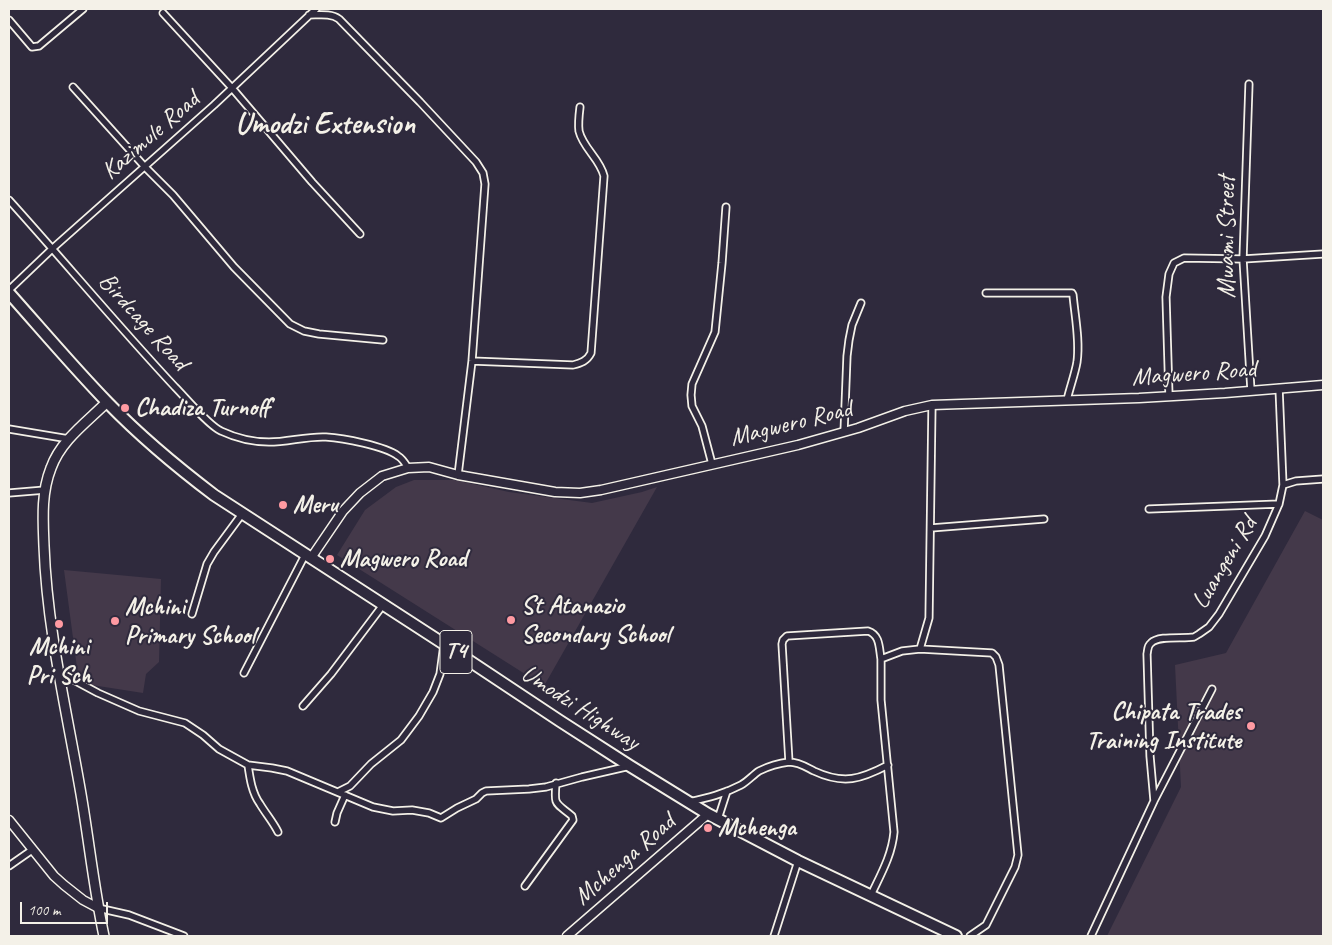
<!DOCTYPE html>
<style>
body{margin:0}
#map{position:relative;width:1332px;height:945px;overflow:hidden;background:#2f2a3d;font-family:Caveat,sans-serif}
canvas{display:block}
.frame{position:absolute;inset:0;border:10px solid #f4f1e8;pointer-events:none}
.scale{position:absolute;left:20px;top:902px;width:88px;height:22px;box-sizing:border-box;border:2px solid #f4f1e8;border-top:0;padding-left:6px;font-size:15px;line-height:18px;white-space:nowrap;color:#f4f1e8;-webkit-text-stroke:4px #2f2a3d;paint-order:stroke}
</style>
<div id="map">
<canvas width="1332" height="945"></canvas>
<div class="frame"></div>
<div class="scale">100 m</div>
</div>
<script>
const ctx = document.querySelector('canvas').getContext('2d');
ctx.lineJoin = 'round';
function fill(path, color) {
  ctx.fillStyle = color;
  ctx.fill(path, 'evenodd');
}
function strokePath(path, color, width, dash) {
  ctx.strokeStyle = color;
  ctx.lineWidth = width;
  ctx.lineCap = dash ? 'butt' : 'round';
  ctx.setLineDash(dash || []);
  ctx.stroke(path);
}
function drawText(font, color, halo, rows, align = 'center') {
  ctx.font = font + ' Caveat,sans-serif';
  ctx.lineWidth = 4;
  ctx.setLineDash([]);
  ctx.textBaseline = 'middle';
  ctx.strokeStyle = halo;
  ctx.fillStyle = color;
  for (const [text, x, y, turn = 0] of rows) {
    ctx.save();
    ctx.translate(x, y);
    ctx.rotate((+turn || 0) * Math.PI / 180);
    ctx.textAlign = isNaN(turn) ? turn : align;
    if (halo) ctx.strokeText(text, 0, 0);
    ctx.fillText(text, 0, 0);
    ctx.restore();
  }
}
fill(new Path2D(`
 M 414,480 L 455,480 L 509,492 L 592,503 L 642,492 L 657,487 L 544,686 L 337,555 L 365,510 L 396,487 Z
 M 1305,511 L 1323,520 L 1323,936 L 1107,936 L 1181,787 L 1175,665 L 1226,653 Z
 M 64,570 L 161,579 L 159,662 L 146,674 L 143,693 L 79,683 Z`), '#44394a');
const minor = new Path2D(`
 M 163,13 L 232,88 L 312,182 L 360,234
 M 309,15 C 319,15 331,13 339,19 L 420,102 L 476,162 L 483,173 L 485,184 L 472,361 L 458,475
 M 9,20 L 32,47 L 39,46 L 83,9
 M 1249,84 L 1243,259 L 1251,391
 M 73,87 L 145,167 L 173,195 L 234,267 L 290,324 L 304,331 L 319,334 L 383,340
 M 9,200 C 65,262 118,326 175,387 C 186,398 209,426 221,431 C 236,438 253,442 269,442 C 288,442 307,436 326,437 C 343,438 385,446 398,456 C 403,459 405,463 408,468
 M 9,290 L 53,248 L 214,105 L 316,9
 M 986,293 L 1072,293 L 1073,295 C 1075,317 1080,340 1077,362 C 1075,374 1070,387 1067,400
 M 472,361 L 573,365 C 581,363 587,361 591,353 L 604,176 C 600,159 583,148 579,131 C 578,124 579,115 580,107
 M 1169,396 L 1166,297 L 1169,274 L 1174,263 L 1184,258 L 1243,259 L 1323,254
 M 9,429 L 69,439
 M 844,432 L 847,356 L 849,340 L 852,325 L 861,303
 M 712,464 L 702,426 L 692,406 L 691,395 L 692,384 L 715,332 L 722,263 L 726,207
 M 1283,485 L 1296,481 L 1323,479
 M 9,493 L 45,490
 M 1149,509 L 1279,504
 M 931,528 L 1044,519
 M 192,614 L 207,564 L 214,552 L 242,514
 M 920,649 L 992,653 L 996,657 L 999,665 L 1018,855 L 1015,867 L 986,925 L 970,936
 M 59,672 L 98,693 L 139,711 L 185,723 L 203,735 L 219,749 L 248,765 L 272,768 L 287,771 L 373,807 L 393,811 L 412,810 L 429,813 L 441,818 L 457,808 L 476,799 L 482,793 L 486,791 L 529,789 L 546,787 L 582,777 L 630,766
 M 244,673 L 305,555
 M 303,706 L 331,674 L 383,605
 M 789,762 L 782,644 L 783,640 L 787,636 L 868,631 C 880,635 879,647 881,659
 M 248,765 C 250,779 252,793 260,804 C 266,814 273,822 278,832
 M 338,792 L 350,786 L 371,764 L 401,740 L 419,716 L 433,692 L 440,674 L 444,644
 M 1154,801 L 1150,756 L 1147,654 C 1148,650 1147,646 1151,643 C 1159,635 1183,639 1194,637 L 1199,634 L 1209,627 L 1219,614 L 1265,536 L 1279,504 L 1283,485 L 1279,388
 M 689,802 C 707,798 724,794 741,785 C 747,782 753,775 759,771 C 767,767 780,763 789,762 C 799,762 806,767 814,771 C 844,785 861,779 888,765
 M 718,819 L 727,791
 M 335,822 L 337,813 L 345,795
 M 9,866 L 32,850
 M 525,886 L 573,820 L 572,816 C 555,802 554,806 556,783
 M 871,895 C 881,874 892,855 894,832 L 881,700 L 881,659 L 902,651 L 920,649 L 929,618 L 932,405
 M 98,908 L 129,915 L 184,936
 M 774,936 L 798,861
 M 1091,936 L 1154,801 L 1212,689`);
const tertiary = new Path2D(`
 M 311,558 L 343,511 L 360,493 L 382,476 L 408,468 L 429,467 L 458,475 L 555,492 L 580,493 L 601,490 L 798,445 L 858,428 L 905,411 L 932,405 L 1139,398 L 1225,393 L 1323,385
 M 9,820 L 54,876 L 64,885 L 83,900 L 98,908
 M 567,936 L 708,814`);
const secondary = new Path2D(`
 M 104,936 C 94,889 89,841 81,794 C 67,712 47,630 44,546 C 43,520 41,493 51,468 C 61,440 87,422 107,402`);
const trunk = new Path2D(`
 M 9,293 C 42,330 74,368 108,403 C 141,437 177,467 214,495 L 444,644 L 560,721 L 630,766 L 708,814 L 798,861 L 956,936`);
strokePath(minor, '#f4f1e8', 9);
strokePath(tertiary, '#f4f1e8', 11);
strokePath(secondary, '#f4f1e8', 12);
strokePath(trunk, '#f4f1e8', 14);
strokePath(minor, '#2f2a3d', 5.5);
strokePath(tertiary, '#2f2a3d', 8);
strokePath(secondary, '#2f2a3d', 9);
strokePath(trunk, '#2f2a3d', 10);
for (const [x, y, r, color] of [
 [125,408,5,"#ff9aa2"],
 [283,505,5,"#ff9aa2"],
 [330,559,5,"#ff9aa2"],
 [511,620,5,"#ff9aa2"],
 [115,621,5,"#ff9aa2"],
 [59,624,5,"#ff9aa2"],
 [1251,726,5,"#ff9aa2"],
 [708,828,5,"#ff9aa2"]
]) {
  const dot = new Path2D();
  dot.arc(x, y, r, 0, 2 * Math.PI);
  ctx.fillStyle = color;
  ctx.fill(dot);
  strokePath(dot, '#2f2a3d', 2);
}
for (const [x, y, w] of [
 [456,652,32]
]) {
  const box = new Path2D();
  box.roundRect(x - w / 2, y - 21.5, w, 43, 4);
  ctx.fillStyle = '#2f2a3d';
  ctx.fill(box);
  strokePath(box, '#f4f1e8', 1);
}
drawText('bold 24px', '#f4f1e8', null, [
 ["T4",456,652]
]);
drawText('25px', '#f4f1e8', '#2f2a3d', [
 ["Kazimule Road",151,136,-41],
 ["Mwami Street",1227,237,-90],
 ["Birdcage Road",143,322,48],
 ["Magwero Road",1194,374,-4],
 ["Magwero Road",791,424,-14],
 ["Luangeni Rd",1225,563,-59],
 ["Umodzi Highway",580,708,33],
 ["Mchenga Road",625,860,-41]
]);
drawText('bold 25px', '#f4f1e8', '#2f2a3d', [
 ["Chadiza Turnoff",135,408],
 ["Meru",293,505],
 ["Magwero Road",340,559],
 ["St Atanazio",521,606],
 ["Secondary School",521,635],
 ["Mchini",125,607],
 ["Primary School",125,636],
 ["Mchini",59,647,"center"],
 ["Pri Sch",59,676,"center"],
 ["Chipata Trades",1241,712,"right"],
 ["Training Institute",1241,741,"right"],
 ["Mchenga",718,828]
], 'left');
drawText('bold 30px', '#f4f1e8', '#2f2a3d', [
 ["Umodzi Extension",325,125]
]);
</script>
